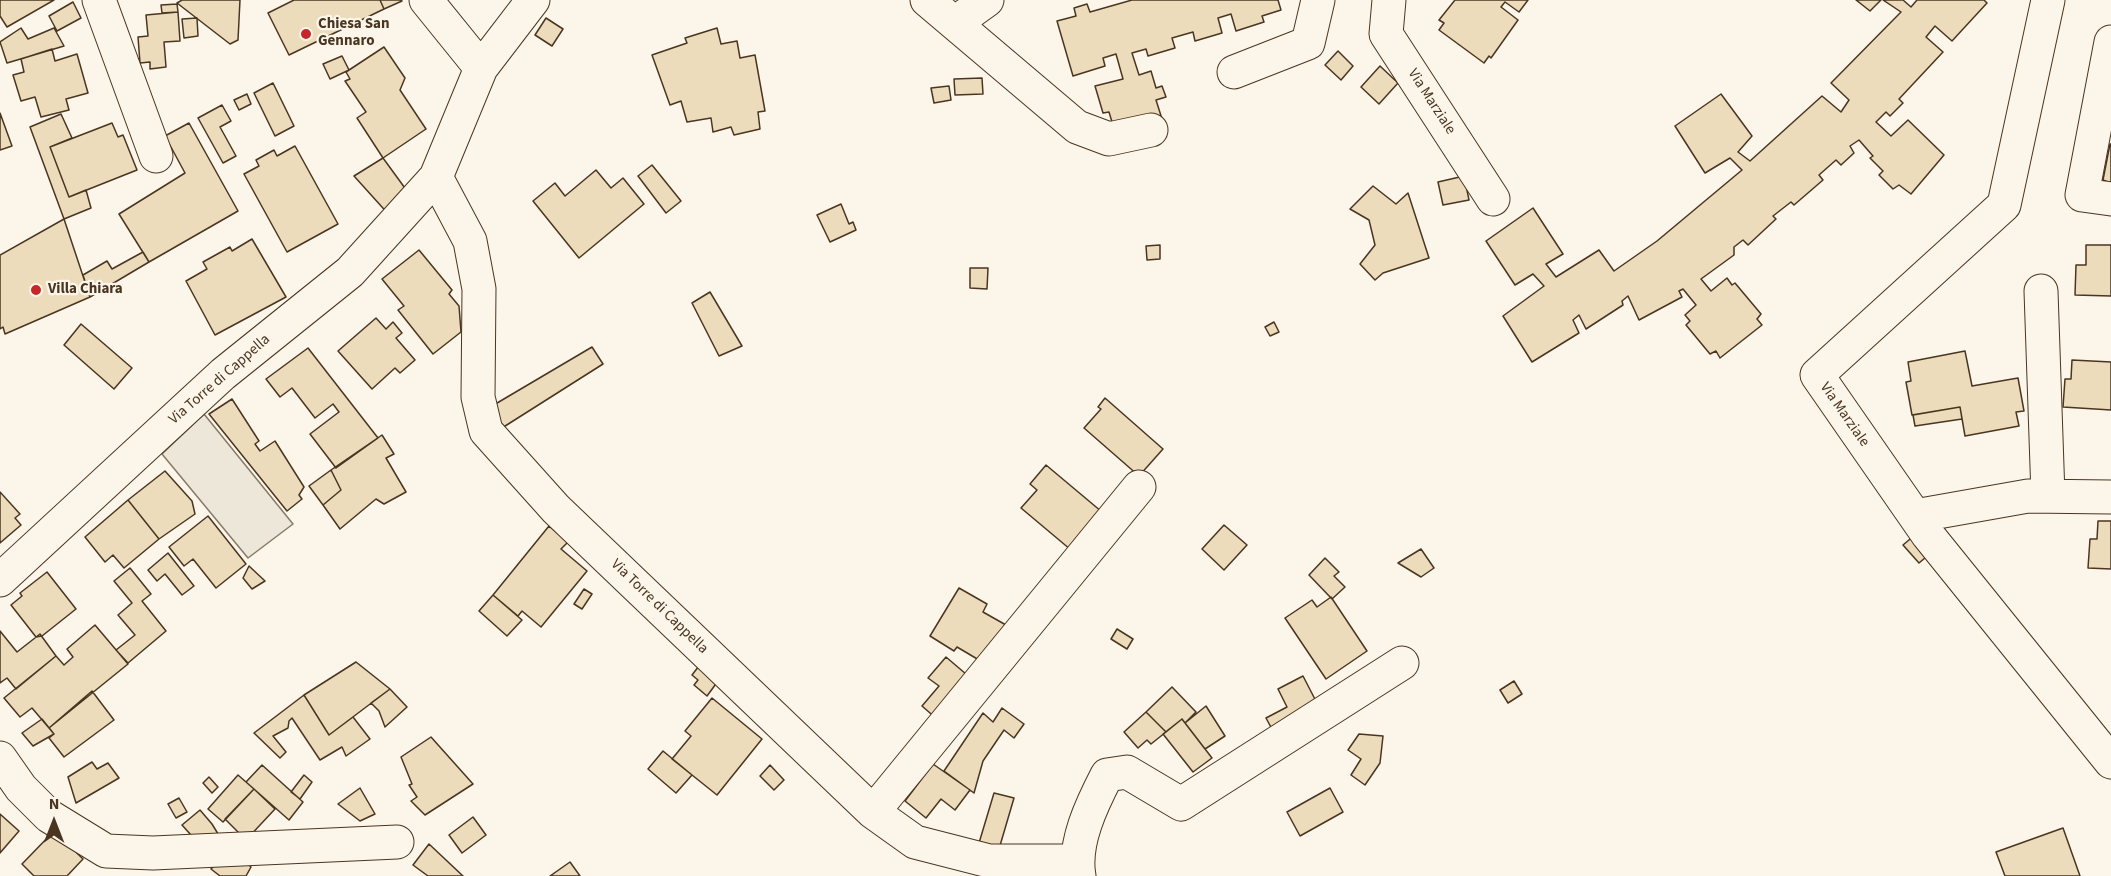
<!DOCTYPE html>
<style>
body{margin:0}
#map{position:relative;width:2111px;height:876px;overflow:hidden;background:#fbf6e9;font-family:"Source Sans 3",sans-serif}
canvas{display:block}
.north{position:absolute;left:24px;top:792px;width:60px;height:60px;-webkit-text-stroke:4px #fbf6e9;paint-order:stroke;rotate:0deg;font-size:16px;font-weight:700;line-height:24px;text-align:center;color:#4a3520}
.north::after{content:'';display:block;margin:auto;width:21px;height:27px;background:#4a3520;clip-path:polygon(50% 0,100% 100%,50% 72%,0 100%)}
</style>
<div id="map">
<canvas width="2111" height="876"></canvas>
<div class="north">N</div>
</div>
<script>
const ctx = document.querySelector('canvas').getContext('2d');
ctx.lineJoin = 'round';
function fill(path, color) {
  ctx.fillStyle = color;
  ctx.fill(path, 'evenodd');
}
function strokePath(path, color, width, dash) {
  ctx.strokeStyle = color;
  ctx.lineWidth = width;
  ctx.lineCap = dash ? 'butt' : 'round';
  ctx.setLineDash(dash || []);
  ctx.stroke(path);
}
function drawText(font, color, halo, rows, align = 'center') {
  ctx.font = font + ' "Source Sans 3",sans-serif';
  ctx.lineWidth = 4.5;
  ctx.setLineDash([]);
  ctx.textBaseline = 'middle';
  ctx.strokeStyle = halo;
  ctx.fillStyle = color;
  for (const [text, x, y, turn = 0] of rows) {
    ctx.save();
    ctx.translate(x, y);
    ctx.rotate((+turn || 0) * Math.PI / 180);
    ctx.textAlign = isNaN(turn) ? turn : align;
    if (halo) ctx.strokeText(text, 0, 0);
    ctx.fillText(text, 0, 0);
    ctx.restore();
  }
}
const parking = new Path2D(`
 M 204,414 L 293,524 L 248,558 L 162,454 Z`);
fill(parking, '#ede7d9');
strokePath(parking, '#887966', 1.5);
const building = new Path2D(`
 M 0,0 L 54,0 L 7,27 L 0,16 Z
 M 182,0 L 240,0 L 238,40 L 230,44 L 177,3 Z
 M 294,0 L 380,0 L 384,9 L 289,55 L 268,13 Z
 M 380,0 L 401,0 L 402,1 L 384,9 Z
 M 1132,0 L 1278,0 L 1281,10 L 1262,16 L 1264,22 L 1236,31 L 1231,14 L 1218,18 L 1222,33 L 1195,41 L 1193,32 L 1172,38 L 1175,48 L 1148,56 L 1146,49 L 1132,53 L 1139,75 L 1151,71 L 1156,88 L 1162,86 L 1166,97 L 1156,100 L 1162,119 L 1115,132 L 1109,112 L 1103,113 L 1095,86 L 1123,79 L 1116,54 L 1103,58 L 1105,66 L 1073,76 L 1057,21 L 1076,16 L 1074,8 L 1087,4 L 1090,12 Z
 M 1455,0 L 1528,0 L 1519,12 L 1505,2 L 1501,7 L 1518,20 L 1491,58 L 1489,56 L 1484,63 L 1439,30 L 1444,23 L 1439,20 Z
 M 1856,0 L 1881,0 L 1870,11 Z
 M 1883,0 L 1903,0 L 1911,7 L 1917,0 L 1984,0 L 1987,3 L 1952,41 L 1935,26 L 1926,37 L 1943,52 L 1899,99 L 1903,103 L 1890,116 L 1886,112 L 1876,122 L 1891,136 L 1908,120 L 1944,155 L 1911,194 L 1899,185 L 1893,189 L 1879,175 L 1883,171 L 1870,158 L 1873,156 L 1859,140 L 1850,146 L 1854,153 L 1841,165 L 1836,160 L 1819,175 L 1823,180 L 1794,205 L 1791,202 L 1773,216 L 1776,219 L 1748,245 L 1743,240 L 1734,247 L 1734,255 L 1701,279 L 1711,291 L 1727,278 L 1732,285 L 1735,283 L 1761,314 L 1757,319 L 1762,325 L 1720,358 L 1716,351 L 1710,354 L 1686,325 L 1690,321 L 1685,315 L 1696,305 L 1683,289 L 1679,291 L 1682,297 L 1639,320 L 1628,296 L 1622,301 L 1623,305 L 1586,329 L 1579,315 L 1573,320 L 1579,333 L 1532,362 L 1503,316 L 1544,286 L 1533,274 L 1515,285 L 1486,241 L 1533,208 L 1563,254 L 1546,264 L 1556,277 L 1599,250 L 1614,271 L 1657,241 L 1742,170 L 1730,158 L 1705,173 L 1675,126 L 1721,94 L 1752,136 L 1738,152 L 1750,161 L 1822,96 L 1841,112 L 1849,100 L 1831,83 L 1901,12 Z
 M 73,2 L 81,18 L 57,31 L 49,16 Z
 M 177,4 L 178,12 L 162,13 L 161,5 Z
 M 178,12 L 180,41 L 164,42 L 166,67 L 150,69 L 150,62 L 140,63 L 138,37 L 148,36 L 146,15 Z
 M 197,18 L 198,36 L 184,38 L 182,19 Z
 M 546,18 L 563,29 L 552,46 L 535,35 Z
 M 21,28 L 28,39 L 54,28 L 64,46 L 7,63 L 0,42 Z
 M 717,28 L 721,44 L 737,41 L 740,58 L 755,55 L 765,111 L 758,112 L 760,129 L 734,135 L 731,127 L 713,132 L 711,118 L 687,122 L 681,101 L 670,105 L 652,55 L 687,43 L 685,38 Z
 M 384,47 L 405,78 L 400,90 L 426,129 L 383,158 L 357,118 L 366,112 L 345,81 L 350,79 L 346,72 Z
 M 52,49 L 55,61 L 77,54 L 88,93 L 66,99 L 69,110 L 41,117 L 35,97 L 21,101 L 13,75 L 24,72 L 21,59 Z
 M 1338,51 L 1353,66 L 1341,80 L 1325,65 Z
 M 342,56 L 349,70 L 330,79 L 323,64 Z
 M 1380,66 L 1398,83 L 1379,104 L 1361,87 Z
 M 982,78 L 983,94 L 955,95 L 954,79 Z
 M 273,83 L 294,126 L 275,136 L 254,93 Z
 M 949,86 L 951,100 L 934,103 L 931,88 Z
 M 247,94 L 251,104 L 239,110 L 234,100 Z
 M 222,105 L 231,121 L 220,127 L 236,156 L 223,163 L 198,118 Z
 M 0,113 L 12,146 L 0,150 Z
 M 61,114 L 72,138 L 50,147 L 69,197 L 86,190 L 91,208 L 64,219 L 30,127 Z
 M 112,123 L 118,137 L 123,135 L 137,170 L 69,197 L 50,147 Z
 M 189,123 L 238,211 L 149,262 L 119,214 L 185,173 L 165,136 Z
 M 2110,144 L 2111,144 L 2111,192 L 2108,182 L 2103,180 Z
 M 295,146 L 338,224 L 287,252 L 244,174 L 259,166 L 256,160 L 274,150 L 277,156 Z
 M 383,158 L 410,195 L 391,217 L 354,176 Z
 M 652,165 L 681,201 L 666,213 L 638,176 Z
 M 596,170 L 611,188 L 623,178 L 644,204 L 579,258 L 533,201 L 555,183 L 565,196 Z
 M 1464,176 L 1469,200 L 1443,205 L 1438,182 Z
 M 1373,186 L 1396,204 L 1408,193 L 1429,258 L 1383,273 L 1375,280 L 1360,264 L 1375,245 L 1369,220 L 1350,209 Z
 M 841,204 L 849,224 L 853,222 L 856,230 L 830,242 L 817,215 Z
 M 64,219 L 90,297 L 5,334 L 3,327 L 0,329 L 0,255 Z
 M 252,239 L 286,297 L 215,335 L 186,281 L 207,269 L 203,262 L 230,247 L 232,251 Z
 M 1160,245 L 1160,259 L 1147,260 L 1146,246 Z
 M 2086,245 L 2111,245 L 2111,296 L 2075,295 L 2076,265 L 2086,265 Z
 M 419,250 L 452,290 L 449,294 L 459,306 L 461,332 L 433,354 L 398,310 L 404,306 L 382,279 Z
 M 143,252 L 149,262 L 90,297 L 83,275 L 107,261 L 112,269 Z
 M 970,268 L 988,268 L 987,289 L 970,288 Z
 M 710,292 L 742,346 L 719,356 L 692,303 Z
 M 376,318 L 386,329 L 393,322 L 402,333 L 396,338 L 415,360 L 400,373 L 395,368 L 372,389 L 338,351 Z
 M 1274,322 L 1279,332 L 1270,336 L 1265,327 Z
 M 81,324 L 132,368 L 114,389 L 64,345 Z
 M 592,347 L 603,364 L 502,428 L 492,406 Z
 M 308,348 L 378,438 L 336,468 L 310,434 L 339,412 L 333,404 L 315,418 L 292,388 L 280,397 L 266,379 Z
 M 1965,351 L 1972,386 L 2018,378 L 2024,411 L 2016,412 L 2019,426 L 1965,436 L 1960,407 L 1912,415 L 1906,382 L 1911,381 L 1908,362 Z
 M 2072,360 L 2111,362 L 2111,410 L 2063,407 L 2065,379 L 2071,379 Z
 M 1105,398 L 1163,449 L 1139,476 L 1084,428 L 1101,409 L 1098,407 Z
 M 232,399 L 259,441 L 255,444 L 260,451 L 275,441 L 304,487 L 299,495 L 302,499 L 287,511 L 209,414 Z
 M 1960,407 L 1962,419 L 1915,426 L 1913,415 Z
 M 382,435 L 394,454 L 386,458 L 406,492 L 384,504 L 376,499 L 340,529 L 323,505 L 341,490 L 331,470 Z
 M 1046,465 L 1108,517 L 1077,555 L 1021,508 L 1037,490 L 1030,484 Z
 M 331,470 L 341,490 L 323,505 L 309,486 Z
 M 165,471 L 192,501 L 195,514 L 159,539 L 128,500 Z
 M 0,492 L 20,514 L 15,518 L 21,525 L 0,543 Z
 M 128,500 L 159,539 L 124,568 L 113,555 L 105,562 L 85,537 Z
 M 208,516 L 246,564 L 216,588 L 193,559 L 184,566 L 169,547 Z
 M 2098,521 L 2111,521 L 2111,569 L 2088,568 L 2090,539 L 2097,539 Z
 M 1224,525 L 1247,545 L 1224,570 L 1202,549 Z
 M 549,526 L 568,542 L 561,549 L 587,571 L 541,627 L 522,611 L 518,616 L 493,595 Z
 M 1916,534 L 1932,552 L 1919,563 L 1903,545 Z
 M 1421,549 L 1434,568 L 1421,577 L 1398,563 Z
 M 168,553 L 194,586 L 182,595 L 165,574 L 157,581 L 148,570 Z
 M 1325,558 L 1339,572 L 1334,576 L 1345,587 L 1332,599 L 1309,575 Z
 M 249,566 L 265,581 L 252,589 L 243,578 Z
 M 130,568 L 151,594 L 142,601 L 166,631 L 128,663 L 116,650 L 135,635 L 118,615 L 132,603 L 114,581 Z
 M 47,572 L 76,609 L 42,636 L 36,637 L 11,605 L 22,596 L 20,593 Z
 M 959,588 L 987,604 L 983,612 L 1006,625 L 984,663 L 957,647 L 954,651 L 930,636 Z
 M 584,589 L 592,594 L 582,609 L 574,604 Z
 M 493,595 L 522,620 L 507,636 L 479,611 Z
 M 1331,597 L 1367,651 L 1326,679 L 1285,618 L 1312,600 L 1317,607 Z
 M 95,625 L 128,664 L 49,728 L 32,708 L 20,717 L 4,698 L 56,656 L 64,665 L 73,657 L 67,649 Z
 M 1117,629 L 1133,639 L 1127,649 L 1111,639 Z
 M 0,631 L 17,652 L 40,634 L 56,656 L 16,689 L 7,678 L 0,683 Z
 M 946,657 L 973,680 L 938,720 L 922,706 L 939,686 L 928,678 Z
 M 356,662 L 390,689 L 329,735 L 304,695 Z
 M 702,662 L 721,677 L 707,696 L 694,685 L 698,680 L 692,675 Z
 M 1303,676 L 1319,707 L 1273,731 L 1266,718 L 1287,707 L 1278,689 Z
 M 1514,681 L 1522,694 L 1508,703 L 1500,690 Z
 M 1172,687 L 1196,712 L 1185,723 L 1182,719 L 1166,732 L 1146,712 Z
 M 390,689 L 407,707 L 385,727 L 379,711 L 371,703 Z
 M 92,691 L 114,720 L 64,757 L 49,738 L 54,734 L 49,728 Z
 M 304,695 L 329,735 L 353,717 L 370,739 L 346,756 L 342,747 L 320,760 L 292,718 L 289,721 L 288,728 L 273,736 L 286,752 L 280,758 L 254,733 Z
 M 712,698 L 762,739 L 717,795 L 672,759 L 691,736 L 685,731 Z
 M 1206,706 L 1225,736 L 1205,749 L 1185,723 Z
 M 1002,708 L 1024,724 L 1014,738 L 1004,730 L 983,761 L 974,793 L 944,771 L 983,713 L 993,722 Z
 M 1146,712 L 1166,732 L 1151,744 L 1147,740 L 1138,748 L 1124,732 Z
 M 42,719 L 54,734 L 33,746 L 22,733 Z
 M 1182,719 L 1212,758 L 1193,772 L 1163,734 Z
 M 1359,734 L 1383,736 L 1380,763 L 1365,785 L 1351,775 L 1361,759 L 1348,750 Z
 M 431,737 L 473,784 L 425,815 L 411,801 L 417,797 L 409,785 L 412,784 L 401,757 Z
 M 663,751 L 692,775 L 676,793 L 648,769 Z
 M 92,762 L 97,769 L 108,763 L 119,778 L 76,803 L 68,777 Z
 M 933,764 L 970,790 L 955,810 L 941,799 L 926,818 L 905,801 Z
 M 262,765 L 303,802 L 289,820 L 246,782 Z
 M 770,765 L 784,780 L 774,790 L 760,776 Z
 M 238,775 L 254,789 L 223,822 L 208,809 Z
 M 304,775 L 312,782 L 300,799 L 291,792 Z
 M 209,777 L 218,787 L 212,793 L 203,783 Z
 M 360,788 L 375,814 L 360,821 L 338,804 Z
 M 1330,788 L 1343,812 L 1300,836 L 1287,812 Z
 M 254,789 L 275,809 L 246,840 L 225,819 Z
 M 994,793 L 1014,798 L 999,849 L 979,843 Z
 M 179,798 L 187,812 L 176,818 L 168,804 Z
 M 200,810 L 212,824 L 223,842 L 199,844 L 182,825 Z
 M 0,814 L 19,831 L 0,853 Z
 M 473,817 L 486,835 L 462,853 L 449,835 Z
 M 2063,828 L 2080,876 L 2005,876 L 1996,852 Z
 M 54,831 L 83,859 L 67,876 L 34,876 L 22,864 Z
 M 429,844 L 463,876 L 428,876 L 413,865 Z
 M 223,856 L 241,858 L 251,867 L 246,876 L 220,876 L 211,869 Z
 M 570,862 L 580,876 L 550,876 Z`);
fill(building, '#ecdcbc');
strokePath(building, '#4a3520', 1.5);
const minor = new Path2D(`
 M 99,0 L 156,156
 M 426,0 L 481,68
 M 927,0 L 1077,127 L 1109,139 L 1151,130
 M 1389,0 L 1386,34 L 1493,199
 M 2048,0 L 2004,205 L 1817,375 L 1928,535 L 2111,762
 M 955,23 L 987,0
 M 2111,42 L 2082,195 L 2111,199
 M 1234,72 L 1308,43 L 1318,0
 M 436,177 L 470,241 L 479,289 L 478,397 L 486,431 L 556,509 L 873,812 L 915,842 L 989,861 L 1076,861
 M 2041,291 L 2048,496
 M 1915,516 L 2028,496 L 2111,497
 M 0,580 L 223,374 L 350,272 L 436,177 L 481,68 L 533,0
 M 0,758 L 21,788 L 49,816 L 106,851 L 153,853 L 397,842
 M 873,812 L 1139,487
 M 1079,876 C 1073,843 1092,804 1107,775 L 1127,772 L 1181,804 L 1402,663`);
strokePath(minor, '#4a3520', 35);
strokePath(minor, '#fbf6e9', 33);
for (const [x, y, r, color] of [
 [306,34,6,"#c62828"],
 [36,290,6,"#c62828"]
]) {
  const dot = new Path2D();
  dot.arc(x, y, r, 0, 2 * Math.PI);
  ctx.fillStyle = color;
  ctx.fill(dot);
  strokePath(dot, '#fbf6e9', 2);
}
drawText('bold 15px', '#4a3520', '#fbf6e9', [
 ["Chiesa San",318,25],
 ["Gennaro",318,42],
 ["Villa Chiara",48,290]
], 'left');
drawText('15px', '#4a3520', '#fbf6e9', [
 ["Via Marziale",1431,102,57],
 ["Via Torre di Cappella",220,380,-41],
 ["Via Marziale",1844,415,55],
 ["Via Torre di Cappella",659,607,44]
]);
</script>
